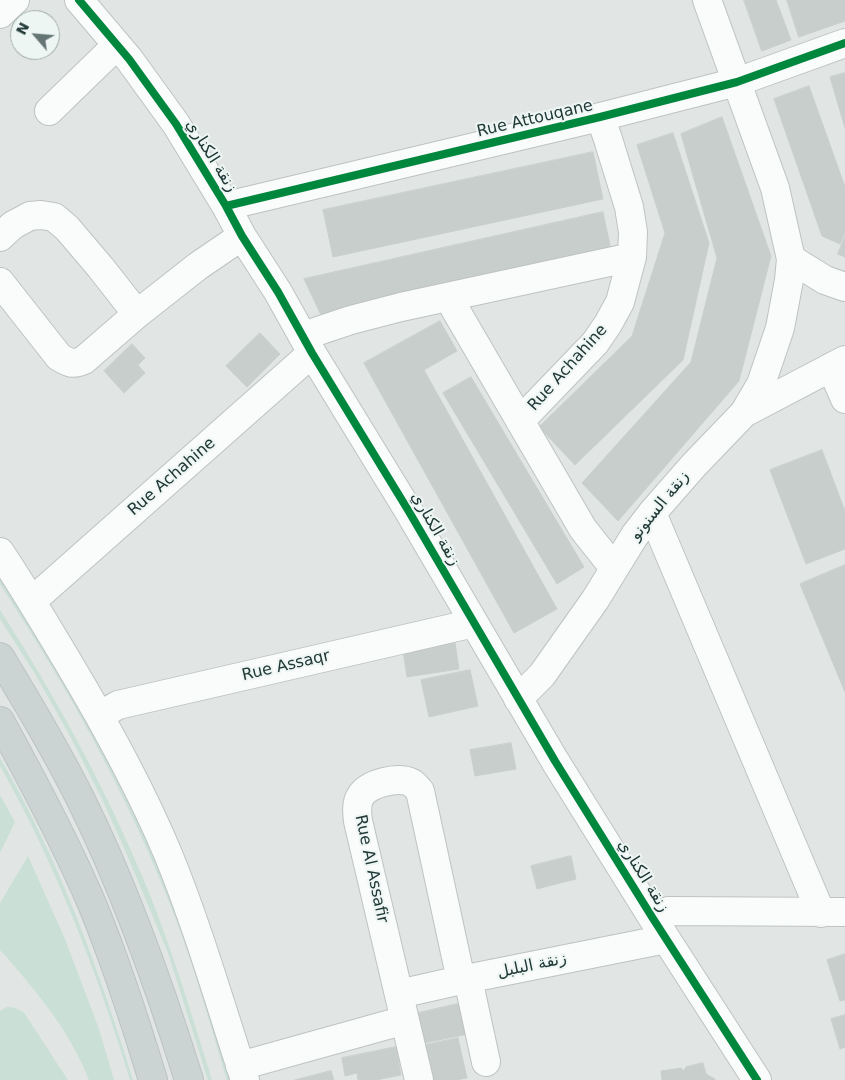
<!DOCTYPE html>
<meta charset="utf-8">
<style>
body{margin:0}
#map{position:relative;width:845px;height:1080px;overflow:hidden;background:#e1e6e5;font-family:"DejaVu Sans",sans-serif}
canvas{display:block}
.north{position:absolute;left:10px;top:10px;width:50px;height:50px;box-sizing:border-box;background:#eef6f4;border:1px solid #9caaa8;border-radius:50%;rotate:297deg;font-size:14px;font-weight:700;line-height:20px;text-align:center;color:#203836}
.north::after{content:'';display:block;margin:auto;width:18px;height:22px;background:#647573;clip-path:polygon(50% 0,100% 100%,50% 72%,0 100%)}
</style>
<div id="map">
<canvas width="845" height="1080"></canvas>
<div class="north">N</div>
</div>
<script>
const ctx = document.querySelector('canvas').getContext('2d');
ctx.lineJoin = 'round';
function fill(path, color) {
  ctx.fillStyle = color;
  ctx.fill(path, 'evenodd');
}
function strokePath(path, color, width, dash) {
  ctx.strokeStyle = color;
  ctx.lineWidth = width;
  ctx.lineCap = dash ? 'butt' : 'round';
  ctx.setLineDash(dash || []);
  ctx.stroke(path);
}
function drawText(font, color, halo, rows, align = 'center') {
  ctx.font = font + ' "DejaVu Sans",Cairo,sans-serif';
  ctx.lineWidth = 4;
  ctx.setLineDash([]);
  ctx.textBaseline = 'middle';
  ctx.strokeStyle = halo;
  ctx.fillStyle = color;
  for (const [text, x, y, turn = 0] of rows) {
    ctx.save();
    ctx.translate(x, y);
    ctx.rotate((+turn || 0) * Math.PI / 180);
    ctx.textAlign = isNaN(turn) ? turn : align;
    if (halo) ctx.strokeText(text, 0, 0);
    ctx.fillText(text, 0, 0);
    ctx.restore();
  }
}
fill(new Path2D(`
 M 0,572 L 107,750 L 176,905 L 233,1080 L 227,1080 C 212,1032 199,983 182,936 C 147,840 101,748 48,661 C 33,635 16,610 0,584 Z
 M 0,610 C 57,698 108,793 148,890 C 173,952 192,1016 212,1080 L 208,1080 L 168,953 L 125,850 L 102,799 L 70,736 L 35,674 L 0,619 Z
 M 0,758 C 59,859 99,969 133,1080 L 130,1080 C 97,972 56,865 0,766 Z
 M 0,795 L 15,822 L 0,853 Z
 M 28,856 L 65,939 L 99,1029 L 114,1080 L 89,1080 C 70,1031 35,989 0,950 L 0,903 Z
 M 7,1007 C 15,1007 19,1009 25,1014 L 68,1080 L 0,1080 L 0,1011 Z`), '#cadfd5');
const building = new Path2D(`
 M 744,0 L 776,0 L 791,40 L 762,51 Z
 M 787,0 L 845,0 L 845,21 L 799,37 Z
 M 845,73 L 845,128 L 830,77 Z
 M 809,86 L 845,187 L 845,232 L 840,244 L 822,236 L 774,99 Z
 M 722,117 L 771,256 L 739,381 L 618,521 L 582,483 L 691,362 L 717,258 L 681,134 Z
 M 673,133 L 709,243 L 683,360 L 575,465 L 539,427 L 632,336 L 665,233 L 637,145 Z
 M 593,152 L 603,199 L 333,257 L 323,210 Z
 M 603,212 L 611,250 L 321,315 L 304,279 Z
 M 845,236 L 845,257 L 838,254 Z
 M 440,321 L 457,351 L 424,370 L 557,609 L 514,633 L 364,363 Z
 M 260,333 L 280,354 L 247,387 L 226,366 Z
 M 132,344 L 145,358 L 138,365 L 145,373 L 124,393 L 104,371 Z
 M 471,377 L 584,567 L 557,584 L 443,393 Z
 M 822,450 L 845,511 L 845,549 L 806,564 L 770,470 Z
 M 845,565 L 845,692 L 800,584 Z
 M 454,636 L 459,669 L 407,677 L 402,644 Z
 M 470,670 L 478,706 L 429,717 L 421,680 Z
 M 511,743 L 516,769 L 475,776 L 470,750 Z
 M 571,856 L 576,879 L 537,889 L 531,866 Z
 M 845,954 L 845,1000 L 840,1001 L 827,960 Z
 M 462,1003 L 468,1034 L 424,1043 L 418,1013 Z
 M 845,1015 L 845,1047 L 840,1049 L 831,1019 Z
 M 458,1038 L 467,1078 L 456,1080 L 432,1080 L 425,1045 Z
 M 396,1047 L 401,1075 L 376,1080 L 358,1080 L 357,1073 L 345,1076 L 342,1058 Z
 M 703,1063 L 706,1074 L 715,1079 L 715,1080 L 662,1080 L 661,1071 L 681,1068 L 684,1071 L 686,1067 Z
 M 331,1071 L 334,1080 L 295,1080 Z`);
fill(building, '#c8cecc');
strokePath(building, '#cacfce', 1);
const minor = new Path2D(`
 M 79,0 L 129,59 L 176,124 L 226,206 L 242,236 L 278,292 L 312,353 L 408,510 L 555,761 L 652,917 L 757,1080
 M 707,0 L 775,188 L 791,259 L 789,280 L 780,328 L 761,384 L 744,413
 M 0,14 L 15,0
 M 49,111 L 117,45
 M 226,206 L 600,117 L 737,82 L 845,43
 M 0,237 L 13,225 L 30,216 L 41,215 L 54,217 L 67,228 L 101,268 L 137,314
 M 791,259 L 825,280 L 845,287
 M 0,282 L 59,357 C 69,363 73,365 84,360 L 137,314 L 198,266 L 242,236
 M 448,297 L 583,529 L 614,568
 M 303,336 L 351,320 L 401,307 L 632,257
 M 831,367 L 845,399
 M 520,421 L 595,343 L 608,324 L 620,302 L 632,257 L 633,232 L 629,207 L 607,136 L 600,117
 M 652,513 L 821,913
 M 0,552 C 24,588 46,625 68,662 C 105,724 140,787 168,854 C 198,927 220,1004 245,1080
 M 32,601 L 312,353
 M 518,699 L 542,675 L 595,600 L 635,535 L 652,513 L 694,465 L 744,413 L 845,360
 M 100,716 L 106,712 L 118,705 L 474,623
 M 652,917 L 668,911 L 845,912
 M 468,979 L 486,1062
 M 399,994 L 461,980 L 666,939
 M 240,1066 L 405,1020
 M 419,1080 L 358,821 C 357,813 356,804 360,797 C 368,783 398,776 412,783 C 415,785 418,789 420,791 L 461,980`);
const major = new Path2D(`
 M 0,657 C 28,703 56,750 80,798 C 125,888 159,984 189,1080
 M 0,721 C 33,781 65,841 92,904 C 116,962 135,1021 153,1080`);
strokePath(minor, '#bec3c2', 30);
strokePath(major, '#bbc3c2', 30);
strokePath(minor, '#fafbfb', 28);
strokePath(major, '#ccd4d3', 28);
strokePath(new Path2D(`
 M 79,0 L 129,59 L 176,124 L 226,206 L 242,236 L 278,292 L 312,353 L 408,510 L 555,761 L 652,917 L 757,1080
 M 226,206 L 600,117 L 737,82 L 845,43`), '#00873e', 8);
drawText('16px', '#203836', '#eef6f4', [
 ["Rue Attouqane",535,119,-13],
 ["زنقة الكناري",211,156,58],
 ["Rue Achahine",568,368,-48],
 ["Rue Achahine",172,477,-41],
 ["زنقة السنونو",660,506,-51],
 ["زنقة الكناري",435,529,60],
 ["Rue Assaqr",286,666,-13],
 ["Rue Al Assafir",371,869,78],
 ["زنقة الكناري",643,876,58],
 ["زنقة البلبل",532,966,-12]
]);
</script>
